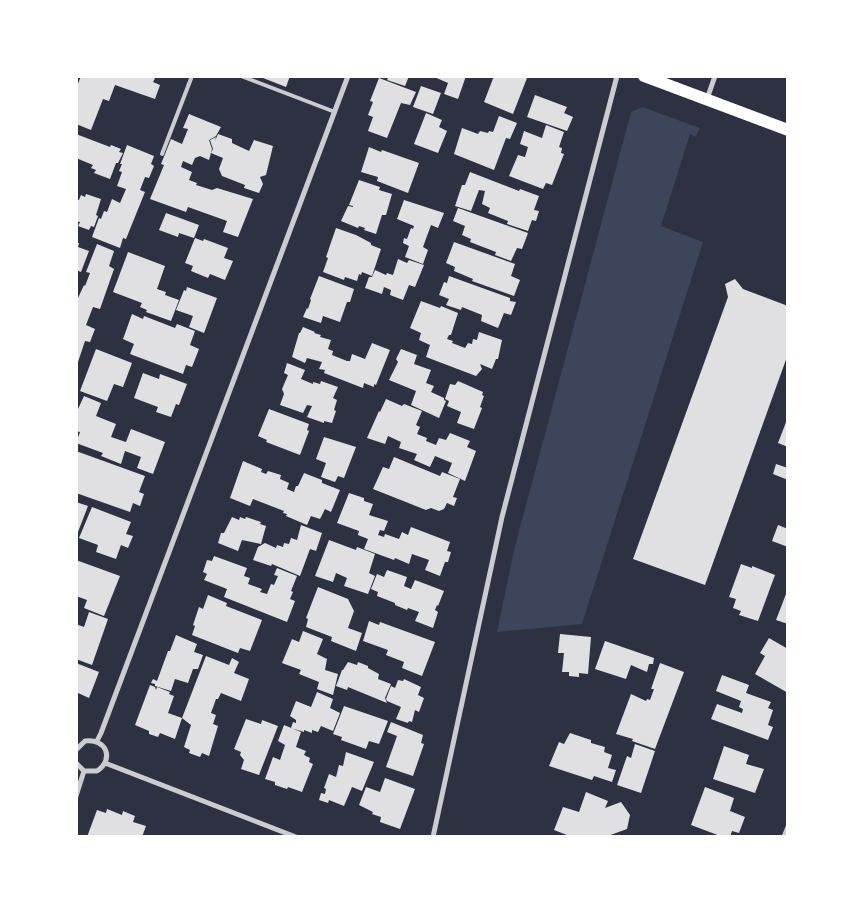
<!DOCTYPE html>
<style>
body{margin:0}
#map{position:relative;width:864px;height:913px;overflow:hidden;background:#2d3142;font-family:"Sofia Sans Condensed",sans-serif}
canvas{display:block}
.frame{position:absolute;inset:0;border:78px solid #fff;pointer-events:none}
</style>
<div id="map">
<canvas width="864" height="913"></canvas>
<div class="frame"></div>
</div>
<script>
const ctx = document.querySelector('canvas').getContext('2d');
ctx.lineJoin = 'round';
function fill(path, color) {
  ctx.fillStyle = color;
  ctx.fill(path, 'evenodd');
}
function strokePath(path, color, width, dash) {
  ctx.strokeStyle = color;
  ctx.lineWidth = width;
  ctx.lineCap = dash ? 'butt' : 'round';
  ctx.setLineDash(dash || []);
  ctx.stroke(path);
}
fill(new Path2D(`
 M 642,107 L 700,128 L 696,137 L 690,134 L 661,226 L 703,242 L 582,624 L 497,632 L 514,550 L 631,112 Z`), '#3c4559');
fill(new Path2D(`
 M 81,76 L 156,76 L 153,82 L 160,85 L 155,99 L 115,85 L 109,101 L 103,99 L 91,130 L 76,124 L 76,89 Z
 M 258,76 L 290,76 L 286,87 Z
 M 389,76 L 409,76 L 405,86 L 387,80 Z
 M 432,76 L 466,76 L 458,99 L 444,94 L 448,83 Z
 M 494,76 L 511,78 L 511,76 L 523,76 L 527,78 L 513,114 L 484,102 Z
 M 379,78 L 416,92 L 410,105 L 401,103 L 387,138 L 368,131 L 373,117 L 368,115 L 373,102 L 370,101 Z
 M 421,86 L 441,93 L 433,114 L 413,107 Z
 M 535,95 L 567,107 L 564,113 L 573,117 L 567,131 L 527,117 Z
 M 426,113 L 442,120 L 439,127 L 447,131 L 438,153 L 414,144 Z
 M 189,114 L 221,127 L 216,136 L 209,140 L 212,149 L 209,160 L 200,156 L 195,158 L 192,165 L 183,161 L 181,167 L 192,172 L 189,180 L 197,183 L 196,185 L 212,190 L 217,188 L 253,199 L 238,237 L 223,232 L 227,221 L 188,207 L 186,212 L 150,199 L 164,165 L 161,164 L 171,139 L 182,144 L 188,129 L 183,128 Z
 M 499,116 L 517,123 L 510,139 L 506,138 L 494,170 L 454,154 L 462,128 L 478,134 L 480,131 L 488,133 L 489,131 L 493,132 Z
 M 546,125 L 564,132 L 559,147 L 562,148 L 561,153 L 564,154 L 552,185 L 546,183 L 543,189 L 509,176 L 518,155 L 525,157 L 528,147 L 520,144 L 524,131 L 542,138 Z
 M 76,134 L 110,147 L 111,145 L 121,149 L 119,152 L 123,153 L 118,163 L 116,163 L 110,179 L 94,173 L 96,170 L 91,168 L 93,165 L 76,158 Z
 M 218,134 L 232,139 L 232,143 L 249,151 L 254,140 L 273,146 L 266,175 L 260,177 L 263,184 L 259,193 L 244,188 L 245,185 L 222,176 L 219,169 L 223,158 L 211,153 L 213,149 L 210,140 L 216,137 L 215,141 Z
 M 127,145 L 154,156 L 151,164 L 154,166 L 149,178 L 145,177 L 140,190 L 145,192 L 126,239 L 123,238 L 120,248 L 92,237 L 99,218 L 101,219 L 104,211 L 107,212 L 112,199 L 120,203 L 126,189 L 117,186 L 122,172 L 119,171 L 122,164 L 120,164 Z
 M 369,147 L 381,152 L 382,150 L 419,163 L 408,193 L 377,181 L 378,177 L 361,172 Z
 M 470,172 L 519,191 L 520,189 L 539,196 L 534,210 L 539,211 L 536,221 L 532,220 L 528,231 L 507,224 L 508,221 L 488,213 L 490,208 L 482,204 L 485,191 L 479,190 L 471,211 L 455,206 L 462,185 L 465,185 Z
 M 359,180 L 380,187 L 379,190 L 392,194 L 386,215 L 382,215 L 376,234 L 364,230 L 365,228 L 359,226 L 358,228 L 341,221 L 348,206 L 353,207 L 353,206 L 349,205 Z
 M 86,194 L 101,199 L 96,215 L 98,216 L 94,227 L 91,226 L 89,230 L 78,226 L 80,222 L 76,221 L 76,199 L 79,200 L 81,195 L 85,197 Z
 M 404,200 L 444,213 L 438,228 L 431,225 L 423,247 L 428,250 L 423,264 L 405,257 L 409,246 L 403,243 L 404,238 L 407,239 L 411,228 L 413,229 L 414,226 L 397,219 Z
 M 458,208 L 528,233 L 522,249 L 517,248 L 511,261 L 495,255 L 496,252 L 470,242 L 471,239 L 462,235 L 465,226 L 453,221 Z
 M 166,213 L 199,225 L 194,238 L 179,233 L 178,237 L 159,230 Z
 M 336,228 L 356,235 L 371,243 L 371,245 L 381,249 L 372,276 L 362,272 L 361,275 L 359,274 L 357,281 L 345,277 L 344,280 L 323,272 L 328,258 L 326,257 Z
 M 195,238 L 203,241 L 204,239 L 228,248 L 224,258 L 233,261 L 225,280 L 210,274 L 208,278 L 191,271 L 193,266 L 185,263 Z
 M 76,242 L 79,243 L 78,247 L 89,251 L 81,272 L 76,270 Z
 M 454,242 L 515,264 L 511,276 L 520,280 L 514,296 L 472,281 L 473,279 L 454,271 L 455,267 L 446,263 Z
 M 97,244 L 114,251 L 109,266 L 114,269 L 100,309 L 93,307 L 86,325 L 95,329 L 90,342 L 85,341 L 76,368 L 76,297 L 78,298 L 84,285 L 85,286 L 90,273 L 86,272 Z
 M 128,252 L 165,266 L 157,289 L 166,292 L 165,295 L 179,300 L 171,321 L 146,312 L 147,310 L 140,307 L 142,303 L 113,292 Z
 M 398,259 L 407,263 L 409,260 L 424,265 L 415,287 L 409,285 L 403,300 L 390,295 L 391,290 L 384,287 L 382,294 L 365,288 L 369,277 L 372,277 L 375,270 L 386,275 L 387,273 L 393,275 Z
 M 319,276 L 354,289 L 350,302 L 347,302 L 340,322 L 323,316 L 321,323 L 303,317 L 307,308 L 308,309 L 311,300 L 310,299 Z
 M 449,276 L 510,298 L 510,301 L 516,302 L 511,315 L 504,313 L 498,328 L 481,321 L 482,315 L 462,307 L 461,310 L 446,305 L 449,299 L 439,295 L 444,282 L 447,283 Z
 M 735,279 L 743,289 L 788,306 L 788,354 L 705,585 L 633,559 L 728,297 L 725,284 Z
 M 187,287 L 217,298 L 204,333 L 189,327 L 193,316 L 176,310 L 184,290 L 186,291 Z
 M 421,301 L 440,308 L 441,306 L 458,313 L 451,335 L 449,335 L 447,339 L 453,341 L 452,343 L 465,348 L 468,343 L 472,344 L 473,339 L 477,340 L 479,332 L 502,340 L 498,359 L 496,359 L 492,369 L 480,364 L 482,369 L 476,376 L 426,357 L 430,345 L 419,340 L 421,333 L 410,328 Z
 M 132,314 L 143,319 L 144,316 L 175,328 L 177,324 L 195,331 L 190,345 L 199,349 L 192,367 L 186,365 L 183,374 L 130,354 L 134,344 L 123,339 Z
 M 303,327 L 315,332 L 314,333 L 321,335 L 320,337 L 331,340 L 328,349 L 333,351 L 332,355 L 347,361 L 350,361 L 352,354 L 365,359 L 372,343 L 390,350 L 376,385 L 374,384 L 374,387 L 364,383 L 363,388 L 324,373 L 325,370 L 319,369 L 322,362 L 307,358 L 305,363 L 292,357 L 299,333 L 300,333 Z
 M 96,349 L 132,363 L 123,387 L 114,384 L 107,401 L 80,391 Z
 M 401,349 L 417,355 L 414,364 L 431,370 L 426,383 L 434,386 L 431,392 L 444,398 L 444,400 L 446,401 L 439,418 L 411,405 L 416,391 L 389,380 L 398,362 L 396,359 Z
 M 287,363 L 305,370 L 301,379 L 313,384 L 313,382 L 320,384 L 321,381 L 338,387 L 333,398 L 337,400 L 334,410 L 336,411 L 332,423 L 324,421 L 324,423 L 307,417 L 312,406 L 307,405 L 303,413 L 280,405 L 284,394 L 282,389 L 288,375 L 284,373 Z
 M 143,373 L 159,379 L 160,374 L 187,384 L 179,405 L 176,404 L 171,417 L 156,412 L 158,407 L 134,398 Z
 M 458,381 L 483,392 L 482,395 L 484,396 L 480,407 L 482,408 L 474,429 L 457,423 L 461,412 L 447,406 L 449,401 L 445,399 L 450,384 L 455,385 Z
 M 84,396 L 101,403 L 96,416 L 116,424 L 111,437 L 126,442 L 131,429 L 165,442 L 153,474 L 137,468 L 141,457 L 125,451 L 121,464 L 101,456 L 103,453 L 76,443 L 80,432 L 76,431 L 76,408 L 78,409 Z
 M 386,399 L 402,406 L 404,404 L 422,411 L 416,425 L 420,427 L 417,434 L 427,438 L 426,441 L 436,445 L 439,438 L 446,440 L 450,433 L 470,441 L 467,447 L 476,451 L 465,481 L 448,473 L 452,463 L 435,456 L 430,467 L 414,460 L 417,454 L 399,448 L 401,442 L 388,436 L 385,444 L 367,438 L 379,411 L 380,412 Z
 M 269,409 L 309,424 L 307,430 L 309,431 L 300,455 L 266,442 L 267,440 L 258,436 Z
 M 788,417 L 788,447 L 778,443 Z
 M 324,437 L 356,447 L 344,478 L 338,476 L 335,482 L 321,477 L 326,463 L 316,459 Z
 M 76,451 L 145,476 L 139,492 L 144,494 L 140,506 L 133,503 L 130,512 L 76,493 Z
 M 394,457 L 440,476 L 442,472 L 460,479 L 453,497 L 457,498 L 454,506 L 447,503 L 444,509 L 439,511 L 431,508 L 426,510 L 373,489 L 383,467 L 389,469 Z
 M 243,461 L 262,469 L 261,472 L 266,474 L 268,471 L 281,475 L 280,479 L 289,483 L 287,489 L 294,492 L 296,486 L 298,486 L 304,473 L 322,480 L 322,483 L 340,490 L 331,512 L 325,509 L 320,519 L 311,516 L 307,525 L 286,516 L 287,514 L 283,513 L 284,511 L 253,499 L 250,506 L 230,498 Z
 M 776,464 L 788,468 L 788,480 L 773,474 Z
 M 349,493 L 364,498 L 364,501 L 373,504 L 369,515 L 388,521 L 384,531 L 380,530 L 378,535 L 384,537 L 385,534 L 399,539 L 402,532 L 408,535 L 411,527 L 450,542 L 447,551 L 451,552 L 448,562 L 445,562 L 440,576 L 425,570 L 429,560 L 412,554 L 409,564 L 395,558 L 394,560 L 364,549 L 368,539 L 358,535 L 359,531 L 337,523 Z
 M 76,502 L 88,506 L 76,537 Z
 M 92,507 L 131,522 L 126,534 L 133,536 L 128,548 L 121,545 L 116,559 L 96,552 L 98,545 L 79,538 Z
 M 232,517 L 239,520 L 240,517 L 245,519 L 246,517 L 261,522 L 260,524 L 266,526 L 261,544 L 242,540 L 238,551 L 218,543 L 221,533 L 224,533 Z
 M 301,525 L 322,533 L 316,551 L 310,549 L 300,576 L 272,564 L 271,566 L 253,560 L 258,547 L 265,543 L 276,548 L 277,545 L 283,547 L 284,543 L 289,544 L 291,538 L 297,540 Z
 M 778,525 L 788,529 L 788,547 L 772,541 Z
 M 329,540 L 356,550 L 357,547 L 375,554 L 369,573 L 375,576 L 368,594 L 344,586 L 347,578 L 336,573 L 333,582 L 315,576 Z
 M 214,556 L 247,568 L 244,576 L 250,578 L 248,584 L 262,589 L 260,592 L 267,594 L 271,584 L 274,585 L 278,576 L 274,575 L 277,568 L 297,576 L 291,591 L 293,592 L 290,599 L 295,601 L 287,622 L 224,597 L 227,589 L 204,580 L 207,574 L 203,572 L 207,560 L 212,561 Z
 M 76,560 L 120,576 L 104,616 L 84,608 L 87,600 L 76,596 Z
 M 741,564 L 752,568 L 752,566 L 775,575 L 758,621 L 739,615 L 741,611 L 733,608 L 736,599 L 729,597 Z
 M 387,570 L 407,577 L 404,586 L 411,589 L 415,580 L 444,591 L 438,606 L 437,605 L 435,610 L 438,612 L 433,628 L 415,621 L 419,612 L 408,608 L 407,610 L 395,605 L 395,603 L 377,596 L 378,592 L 371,589 L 377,574 L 384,577 Z
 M 318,587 L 348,599 L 354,611 L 348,628 L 362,633 L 356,651 L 331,641 L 332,637 L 306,627 L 308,619 L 306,618 Z
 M 786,594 L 788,595 L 788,624 L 776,620 Z
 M 208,595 L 227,603 L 226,606 L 262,620 L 250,651 L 240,648 L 238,653 L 192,635 L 195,626 L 193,625 L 199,607 L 203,609 Z
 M 89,612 L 108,619 L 92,665 L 76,659 L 76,624 L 84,627 Z
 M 369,621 L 379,625 L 380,622 L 435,642 L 422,676 L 402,668 L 404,662 L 386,655 L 388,650 L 363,641 Z
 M 303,631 L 323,639 L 317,654 L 327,659 L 325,670 L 338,674 L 333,695 L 317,689 L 319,682 L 299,674 L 301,670 L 282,663 L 292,639 L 299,642 Z
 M 560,634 L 591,637 L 588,674 L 579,673 L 579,677 L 569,676 L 569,672 L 562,672 L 564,653 L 558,653 Z
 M 176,635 L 197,644 L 194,652 L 203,655 L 198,669 L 193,669 L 188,683 L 175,679 L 171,691 L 155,686 L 155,684 L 151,683 L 153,679 L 157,681 L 168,651 L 170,651 Z
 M 769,638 L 788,649 L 788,693 L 755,674 L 765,656 L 760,653 Z
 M 605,641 L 654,658 L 653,664 L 649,664 L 647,672 L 631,665 L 626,679 L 595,669 Z
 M 206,656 L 229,665 L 232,658 L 239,662 L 234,673 L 249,679 L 241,701 L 221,693 L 218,699 L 216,699 L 211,713 L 216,715 L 213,724 L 218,726 L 209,756 L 202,753 L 200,757 L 189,753 L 190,750 L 184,747 L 191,725 L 182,718 Z
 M 348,662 L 357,665 L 358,662 L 368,666 L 368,668 L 379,674 L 378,679 L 391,684 L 385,698 L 387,703 L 348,687 L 347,690 L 336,686 L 342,670 L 343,670 Z
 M 76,663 L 99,672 L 89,698 L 78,693 L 76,698 Z
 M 660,663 L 684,672 L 655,749 L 632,741 L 633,739 L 616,734 L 631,694 L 646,701 L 647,699 L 650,700 L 654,689 L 651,689 Z
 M 722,675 L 749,685 L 746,693 L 771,702 L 768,708 L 773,710 L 768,725 L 773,727 L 768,740 L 711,719 L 717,704 L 742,713 L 743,709 L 739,707 L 741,701 L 716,691 Z
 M 404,679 L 421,687 L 418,695 L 424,698 L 419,712 L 415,710 L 412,722 L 409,721 L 408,723 L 396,719 L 401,707 L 387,701 L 386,699 L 391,686 L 395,688 L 398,680 L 403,681 Z
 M 150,685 L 155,687 L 156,690 L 157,687 L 170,692 L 169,694 L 174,696 L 168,713 L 182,718 L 175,739 L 160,733 L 158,737 L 149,734 L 149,731 L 135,725 Z
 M 317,692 L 333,699 L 330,708 L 340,713 L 333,731 L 321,726 L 318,732 L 312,730 L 312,733 L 304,730 L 304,732 L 291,728 L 293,722 L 296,723 L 296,720 L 290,716 L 296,701 L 311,707 Z
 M 344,706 L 388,721 L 379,744 L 369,741 L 366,749 L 341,740 L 342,737 L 333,734 Z
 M 246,719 L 261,724 L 262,720 L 278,726 L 259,775 L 241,769 L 244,760 L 240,755 L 241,752 L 234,749 Z
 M 391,722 L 423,735 L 421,743 L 424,744 L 413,776 L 386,767 L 397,736 L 387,732 Z
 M 284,725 L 301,732 L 296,747 L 306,751 L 304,755 L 310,758 L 309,762 L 313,764 L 302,792 L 288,787 L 287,789 L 275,785 L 275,782 L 265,779 L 273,757 L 280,760 L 285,745 L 278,741 Z
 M 570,733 L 591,740 L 591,743 L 605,747 L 604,752 L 612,755 L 608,768 L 616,770 L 612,782 L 594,776 L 592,780 L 549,766 L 559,742 L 564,744 Z
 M 635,744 L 655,751 L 641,793 L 617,785 L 627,756 L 631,758 Z
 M 724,746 L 749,755 L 746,764 L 764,769 L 755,793 L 713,779 Z
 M 346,752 L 374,762 L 362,791 L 352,787 L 344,806 L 329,800 L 328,803 L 319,800 L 321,793 L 325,794 L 326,789 L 324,788 L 329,774 L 336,777 L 339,765 L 343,766 Z
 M 385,778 L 415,789 L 400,829 L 380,822 L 381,817 L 372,814 L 373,812 L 359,805 L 366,787 L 380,792 Z
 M 705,787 L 734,798 L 730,811 L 745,817 L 739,833 L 732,831 L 730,837 L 723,837 L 691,825 Z
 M 586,792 L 608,801 L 605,808 L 621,802 L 630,815 L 627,829 L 605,837 L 572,837 L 554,830 L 563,807 L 579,812 Z
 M 107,809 L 122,815 L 123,811 L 135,816 L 133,822 L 146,826 L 142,837 L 87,837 L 97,810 L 106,813 Z`), '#e0e0e3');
strokePath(new Path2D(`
 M 241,76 L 335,112
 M 162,154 L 192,76`), '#caccd0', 4);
strokePath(new Path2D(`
 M 707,99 L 715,76
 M 97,741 L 101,733 L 348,76
 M 76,750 L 85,741 C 106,738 115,759 97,771 L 84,771 L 76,763
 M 105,763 L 296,837
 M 76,796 L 84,771
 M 433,837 L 502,517 L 617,76
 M 784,837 L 788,827`), '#caccd0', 5);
strokePath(new Path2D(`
 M 644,76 L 788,130`), '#fff', 12);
</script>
